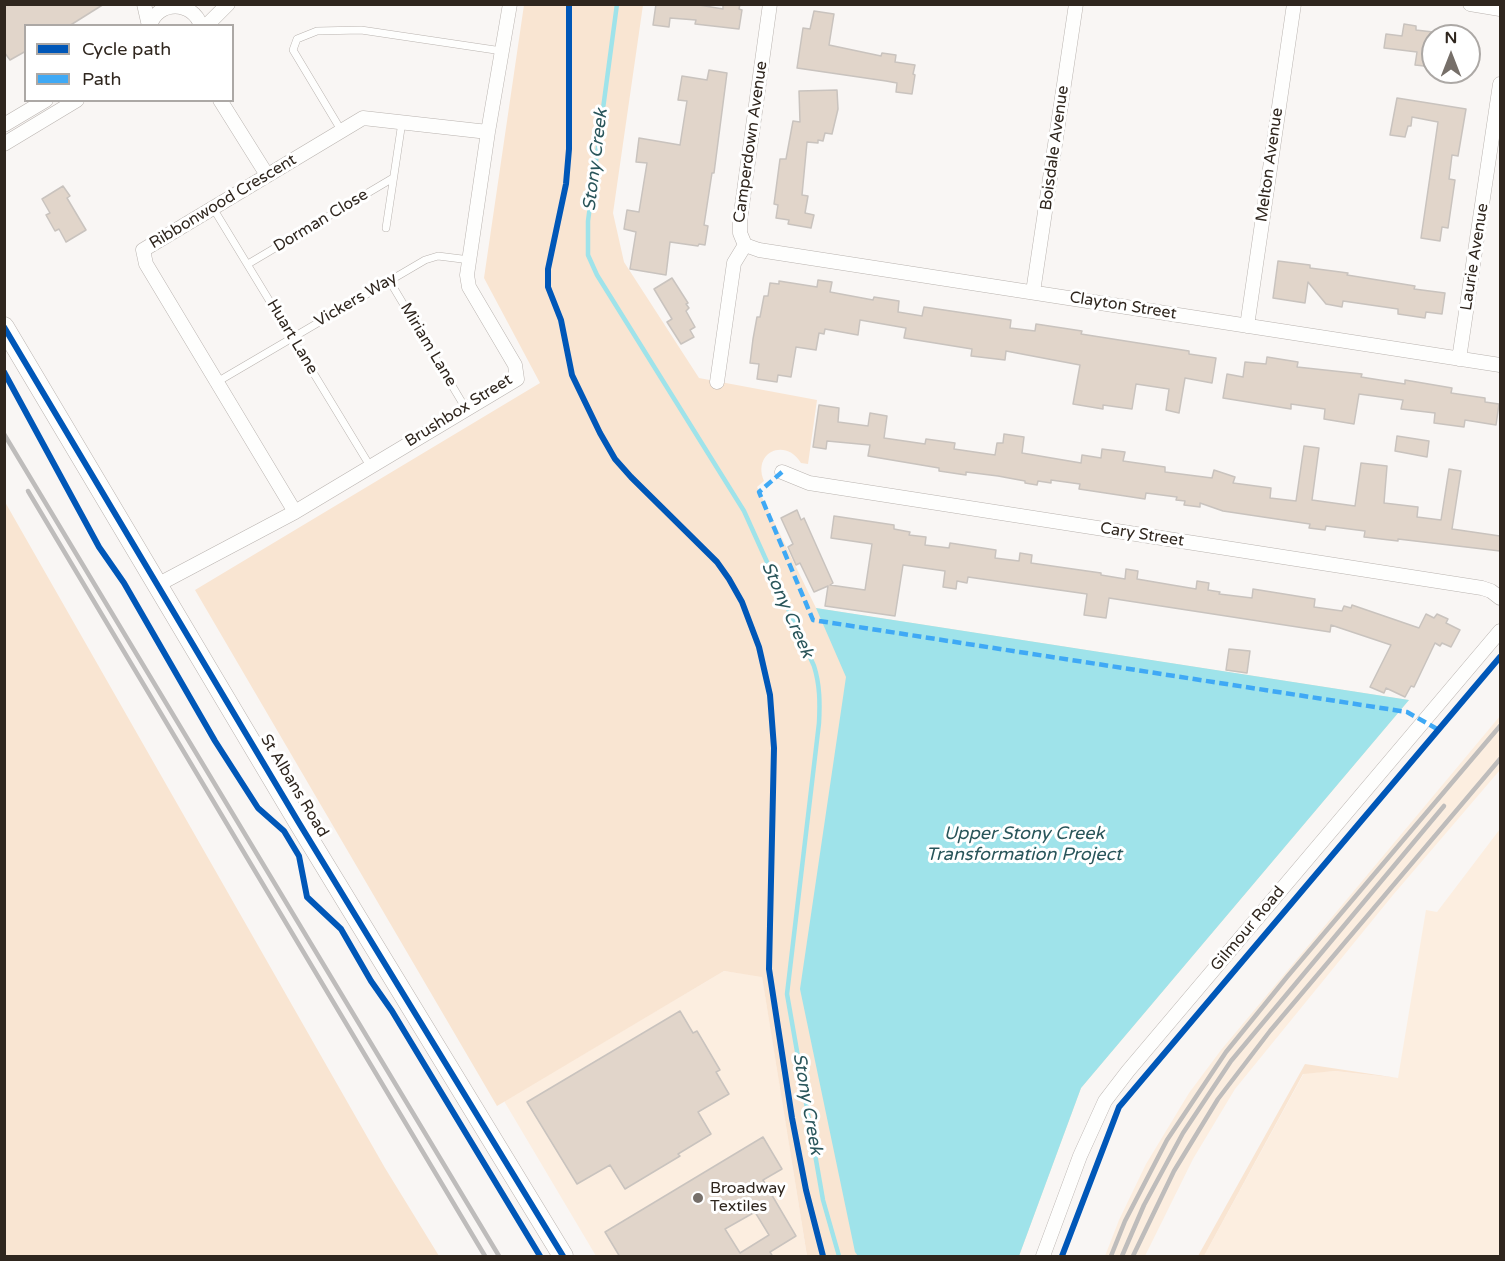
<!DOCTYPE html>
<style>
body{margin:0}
#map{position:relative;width:1505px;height:1261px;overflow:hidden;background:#f9f6f4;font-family:"Varela Round",sans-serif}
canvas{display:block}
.frame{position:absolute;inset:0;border:6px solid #2f261e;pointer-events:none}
.legend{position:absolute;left:24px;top:24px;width:210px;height:78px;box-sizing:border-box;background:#fff;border:2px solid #aca8a5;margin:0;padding:8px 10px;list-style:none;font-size:18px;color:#2f261e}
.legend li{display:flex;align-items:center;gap:12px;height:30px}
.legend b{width:30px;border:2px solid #aca8a5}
.north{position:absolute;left:1421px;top:24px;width:60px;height:60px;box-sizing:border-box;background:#fff;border:2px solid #aca8a5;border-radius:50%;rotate:0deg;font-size:16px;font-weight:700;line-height:24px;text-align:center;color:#2f261e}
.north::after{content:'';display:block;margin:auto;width:21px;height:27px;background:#766f69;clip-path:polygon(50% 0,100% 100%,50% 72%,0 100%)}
</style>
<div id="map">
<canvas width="1505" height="1261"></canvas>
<div class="frame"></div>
<ul class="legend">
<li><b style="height:8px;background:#0057b8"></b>Cycle path</li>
<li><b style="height:8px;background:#3fa9f5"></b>Path</li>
</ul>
<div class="north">N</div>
</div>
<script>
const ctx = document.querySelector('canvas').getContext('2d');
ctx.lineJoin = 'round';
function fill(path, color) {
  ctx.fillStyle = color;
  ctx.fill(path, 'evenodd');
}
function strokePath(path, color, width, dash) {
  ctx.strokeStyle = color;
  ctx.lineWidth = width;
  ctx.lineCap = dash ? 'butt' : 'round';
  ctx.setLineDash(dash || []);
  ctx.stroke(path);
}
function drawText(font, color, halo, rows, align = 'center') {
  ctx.font = font + ' "Varela Round",sans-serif';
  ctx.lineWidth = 6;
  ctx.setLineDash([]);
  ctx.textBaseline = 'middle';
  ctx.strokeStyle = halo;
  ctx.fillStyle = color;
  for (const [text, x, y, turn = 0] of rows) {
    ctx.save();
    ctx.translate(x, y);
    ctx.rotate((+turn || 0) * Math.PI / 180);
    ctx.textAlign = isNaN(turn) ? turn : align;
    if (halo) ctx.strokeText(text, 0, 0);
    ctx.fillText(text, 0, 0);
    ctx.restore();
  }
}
fill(new Path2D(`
 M 1500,716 L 1500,770 L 1393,895 L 1235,1089 L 1193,1159 L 1145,1256 L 1105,1256 L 1119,1220 L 1146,1164 L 1189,1093 L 1221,1050 Z
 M 1500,829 L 1500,1256 L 1204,1256 L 1304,1073 L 1335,1071 L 1398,1078 L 1426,910 L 1437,912 Z
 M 724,971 L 762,976 L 807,1256 L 596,1256 L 504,1101 Z`), '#fceee0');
fill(new Path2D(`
 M 524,5 L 643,5 L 613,213 L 624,262 L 699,378 L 817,400 L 808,464 L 801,463 C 785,437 752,453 764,481 L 757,487 L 816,608 L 1409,700 L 1081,1088 L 1019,1256 L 807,1256 L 762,977 L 724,971 L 497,1106 L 195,590 L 540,383 L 484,278 Z
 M 5,502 L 385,1168 L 439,1256 L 5,1256 Z
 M 1305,1064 L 1398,1078 L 1335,1071 L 1303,1074 L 1204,1256 L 1198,1256 Z`), '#f9e5d2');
fill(new Path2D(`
 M 816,608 L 1409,700 L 1081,1088 L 1019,1256 L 858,1256 L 855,1252 L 800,989 L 846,677 Z`), '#9fe3ea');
strokePath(new Path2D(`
 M 617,4 L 588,221 L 588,255 L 597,275 L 744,511 L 814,666 C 820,685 820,703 819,723 L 787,994 L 823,1200 L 839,1256`), '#9fe3ea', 4.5);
const building = new Path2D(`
 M 4,4 L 104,4 L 69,26 L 26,26 L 26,51 L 10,60 L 4,52 Z
 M 656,4 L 693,4 L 723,9 L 723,4 L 740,4 L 739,9 L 742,10 L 739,29 L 695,24 L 696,20 L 670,18 L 669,27 L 653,25 Z
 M 814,11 L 834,14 L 829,45 L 881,56 L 882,53 L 896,55 L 895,62 L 915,65 L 913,74 L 915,75 L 912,94 L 896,92 L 897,83 L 886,81 L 797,68 L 803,28 L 810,29 Z
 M 1404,24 L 1416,26 L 1416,30 L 1433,32 L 1433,67 L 1415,65 L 1417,52 L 1384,48 L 1386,34 L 1402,36 Z
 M 709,70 L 727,73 L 714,173 L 712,173 L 704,225 L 708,226 L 705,245 L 699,244 L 698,246 L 670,242 L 666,275 L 630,269 L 636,232 L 624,229 L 627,210 L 639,212 L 647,163 L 636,162 L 639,138 L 680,145 L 687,101 L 678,100 L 682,76 L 707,80 Z
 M 837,90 L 838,109 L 832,134 L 825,133 L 823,141 L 818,140 L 818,143 L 807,142 L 802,195 L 808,196 L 805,213 L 814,215 L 811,228 L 788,224 L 789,220 L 776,218 L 778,205 L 774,204 L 780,159 L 786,159 L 793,121 L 800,122 L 799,91 Z
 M 1397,98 L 1466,109 L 1458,156 L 1452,155 L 1449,179 L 1455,180 L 1448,228 L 1442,227 L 1440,241 L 1421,238 L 1438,122 L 1412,117 L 1411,126 L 1408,126 L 1405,137 L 1390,135 Z
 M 63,186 L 70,196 L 67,198 L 86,230 L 66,242 L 59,229 L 55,231 L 46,215 L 50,213 L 42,199 Z
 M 1278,261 L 1310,265 L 1310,268 L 1348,273 L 1347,275 L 1415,286 L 1414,289 L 1445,293 L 1442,314 L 1426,312 L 1425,318 L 1398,314 L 1398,309 L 1343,301 L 1342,307 L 1326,304 L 1308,282 L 1305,303 L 1273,298 Z
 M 672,278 L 688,303 L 686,304 L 689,308 L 686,311 L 695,327 L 690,330 L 694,337 L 681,344 L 667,322 L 672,319 L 654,289 Z
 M 818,280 L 832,282 L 830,292 L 873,300 L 874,297 L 899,301 L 898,312 L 922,316 L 924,307 L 1011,320 L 1010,328 L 1035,331 L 1036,324 L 1082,331 L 1081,334 L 1189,351 L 1189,354 L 1216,358 L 1212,383 L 1185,378 L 1179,413 L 1166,410 L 1169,389 L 1136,384 L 1132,409 L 1103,405 L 1103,409 L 1073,404 L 1080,365 L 1006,351 L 1005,360 L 971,356 L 972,349 L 904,338 L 906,328 L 860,320 L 858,335 L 825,329 L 824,334 L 819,333 L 816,350 L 796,347 L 791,377 L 778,375 L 777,382 L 757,379 L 759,364 L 750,363 L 753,339 L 757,317 L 760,317 L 764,296 L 768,296 L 770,283 L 779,284 L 779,281 L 817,287 Z
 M 1267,357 L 1298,362 L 1297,367 L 1362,374 L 1361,377 L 1405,384 L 1405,380 L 1452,388 L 1451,393 L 1485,398 L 1485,402 L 1499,404 L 1496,425 L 1465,420 L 1464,427 L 1434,423 L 1435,413 L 1401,409 L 1403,400 L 1359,394 L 1354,424 L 1324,419 L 1325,409 L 1291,404 L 1291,409 L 1223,398 L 1227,374 L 1243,377 L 1245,362 L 1266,364 Z
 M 819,405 L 839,408 L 838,422 L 868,426 L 870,413 L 887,416 L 884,438 L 925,444 L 926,439 L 955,443 L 954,449 L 995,455 L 997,443 L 1003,443 L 1004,434 L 1024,437 L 1022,453 L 1081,463 L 1082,455 L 1101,458 L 1102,449 L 1125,452 L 1123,461 L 1165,467 L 1165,472 L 1212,478 L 1214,470 L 1235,477 L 1233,483 L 1271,488 L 1270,498 L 1296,501 L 1304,446 L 1319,448 L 1312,500 L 1355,506 L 1361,463 L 1387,466 L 1384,503 L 1418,507 L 1417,517 L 1441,520 L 1449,469 L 1461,471 L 1452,529 L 1500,536 L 1500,551 L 1398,539 L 1398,541 L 1364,537 L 1365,531 L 1326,526 L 1325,530 L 1309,528 L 1310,524 L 1223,511 L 1200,503 L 1200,507 L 1184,505 L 1185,501 L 1176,500 L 1177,497 L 1146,493 L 1145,499 L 1079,489 L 1080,484 L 1051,480 L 1051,483 L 1038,481 L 1037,485 L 1025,483 L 1025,481 L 998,476 L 966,472 L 966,475 L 939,471 L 939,468 L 868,456 L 870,445 L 827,441 L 826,449 L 813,447 Z
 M 1397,436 L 1429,441 L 1427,457 L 1395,451 Z
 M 797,510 L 801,520 L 804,518 L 833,583 L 830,585 L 865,590 L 872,544 L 831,538 L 834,516 L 894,525 L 894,529 L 910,532 L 909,535 L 926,537 L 925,545 L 949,548 L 950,543 L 996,550 L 995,558 L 1019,561 L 1020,553 L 1032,555 L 1031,563 L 1101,573 L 1101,575 L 1125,579 L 1126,569 L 1138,571 L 1137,579 L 1172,585 L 1196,589 L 1197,581 L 1209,583 L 1208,590 L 1220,592 L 1219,594 L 1252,598 L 1253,589 L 1315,599 L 1314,607 L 1342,611 L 1344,606 L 1351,608 L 1352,605 L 1419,628 L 1426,614 L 1434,618 L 1437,614 L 1448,619 L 1446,623 L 1460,630 L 1451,647 L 1442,643 L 1440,646 L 1435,643 L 1414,687 L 1411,686 L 1405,697 L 1386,688 L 1384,693 L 1370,687 L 1391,645 L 1331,625 L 1330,632 L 1109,598 L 1106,618 L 1084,615 L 1087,594 L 968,577 L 967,583 L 957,581 L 956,589 L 943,587 L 945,571 L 903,565 L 895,616 L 825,606 L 828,586 L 814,592 L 800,563 L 796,565 L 788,547 L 793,544 L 781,518 Z
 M 1229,649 L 1250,651 L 1247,673 L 1226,670 Z
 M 680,1011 L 693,1033 L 697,1031 L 720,1070 L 716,1072 L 729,1094 L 698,1112 L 711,1134 L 678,1154 L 680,1156 L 625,1189 L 610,1165 L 577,1184 L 527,1102 Z
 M 763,1137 L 782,1169 L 763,1180 L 796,1236 L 770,1252 L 773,1257 L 620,1257 L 605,1232 ZM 755,1212 L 769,1235 L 740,1253 L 725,1229 Z`);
fill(building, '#e1d5ca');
strokePath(building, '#c9c3be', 1.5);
const lane = new Path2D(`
 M 341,130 L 293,50 L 297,39 L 317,31 L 361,30 L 502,51
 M 213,208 L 370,466
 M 386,228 L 402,122
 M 248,264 L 393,178
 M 389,280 L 466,409
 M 217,382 L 425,260 L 438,256 L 470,260`);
const street = new Path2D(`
 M 144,4 L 149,26
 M 1470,4 L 1500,9
 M 150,26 C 157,0 193,0 201,26
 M 206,26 L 228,4
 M 220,100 L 267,175
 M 4,125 L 46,100
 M 4,144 L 77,100
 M 745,245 L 759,250 L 1500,365
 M 1033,292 L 1076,4
 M 1247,326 L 1294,4
 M 1459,359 L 1500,84
 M 717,382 L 734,263 L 745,245 L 740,233 L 740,220 L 770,4
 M 782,472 L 809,483 L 1482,588 L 1491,591 L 1500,598
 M 295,512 L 146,264 L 143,250 L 363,118 L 488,132
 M 159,584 L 295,512 L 517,379 L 515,365 L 469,287 L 467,275 L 488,132 L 510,4
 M 1043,1256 L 1080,1156 L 1105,1101 L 1128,1071 L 1500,631`);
const secondary = new Path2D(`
 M 4,327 L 299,823 L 563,1256`);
strokePath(lane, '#b9b3af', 8);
strokePath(street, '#b9b3af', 15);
strokePath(secondary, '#b9b3af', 21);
strokePath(lane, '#fefefd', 7);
strokePath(street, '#fefefd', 14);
strokePath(secondary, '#fefefd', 20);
strokePath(new Path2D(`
 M 4,434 L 499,1256
 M 28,491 L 485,1256
 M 1111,1256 L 1125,1221 L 1167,1140 L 1226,1052 L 1287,977 L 1500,726
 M 1122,1256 L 1144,1205 L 1183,1133 L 1231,1061 L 1444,806
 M 1133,1256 L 1174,1171 L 1218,1099 L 1270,1031 L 1500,759`), '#bebcbb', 4.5);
strokePath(new Path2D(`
 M 782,472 L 759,492 L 813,620 L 1407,712 L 1439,730`), '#3fa9f5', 4.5, [9, 4.5]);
strokePath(new Path2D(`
 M 569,4 L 569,149 L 566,184 L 548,269 L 548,287 L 561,320 L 572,375 L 600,433 L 615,459 L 631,477 L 717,562 L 729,579 L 742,602 L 759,647 L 770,695 L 774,748 L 769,969 L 792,1118 L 806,1190 L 823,1256
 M 4,327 L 299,823 L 563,1256
 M 4,372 L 99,547 L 124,583 L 215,741 L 258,808 L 284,831 L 299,856 L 307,897 L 341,929 L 371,981 L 392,1011 L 540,1256
 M 1062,1256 L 1119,1107 L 1500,657`), '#0057b8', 6);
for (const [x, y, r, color] of [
 [698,1198,6,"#766f69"]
]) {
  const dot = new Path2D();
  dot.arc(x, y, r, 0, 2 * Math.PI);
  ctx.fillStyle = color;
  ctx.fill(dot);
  strokePath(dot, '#fff', 2);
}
drawText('16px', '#2f261e', '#fff', [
 ["Camperdown Avenue",751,142,-82],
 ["Boisdale Avenue",1055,148,-82],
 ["Melton Avenue",1270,165,-82],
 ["Ribbonwood Crescent",223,202,-31],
 ["Dorman Close",321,221,-31],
 ["Laurie Avenue",1475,257,-81],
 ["Vickers Way",356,300,-30],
 ["Clayton Street",1123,306,9],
 ["Huart Lane",292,337,59],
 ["Miriam Lane",428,345,59],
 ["Brushbox Street",459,411,-32],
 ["Cary Street",1142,535,9],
 ["St Albans Road",294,786,59],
 ["Gilmour Road",1248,929,-50]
]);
drawText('16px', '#2f261e', '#fff', [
 ["Broadway",710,1189],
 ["Textiles",710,1207]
], 'left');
drawText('italic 18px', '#29555a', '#fff', [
 ["Stony Creek",596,160,-83],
 ["Stony Creek",787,610,66],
 ["Upper Stony Creek",1024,834],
 ["Transformation Project",1024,855],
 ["Stony Creek",807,1104,80]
]);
</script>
